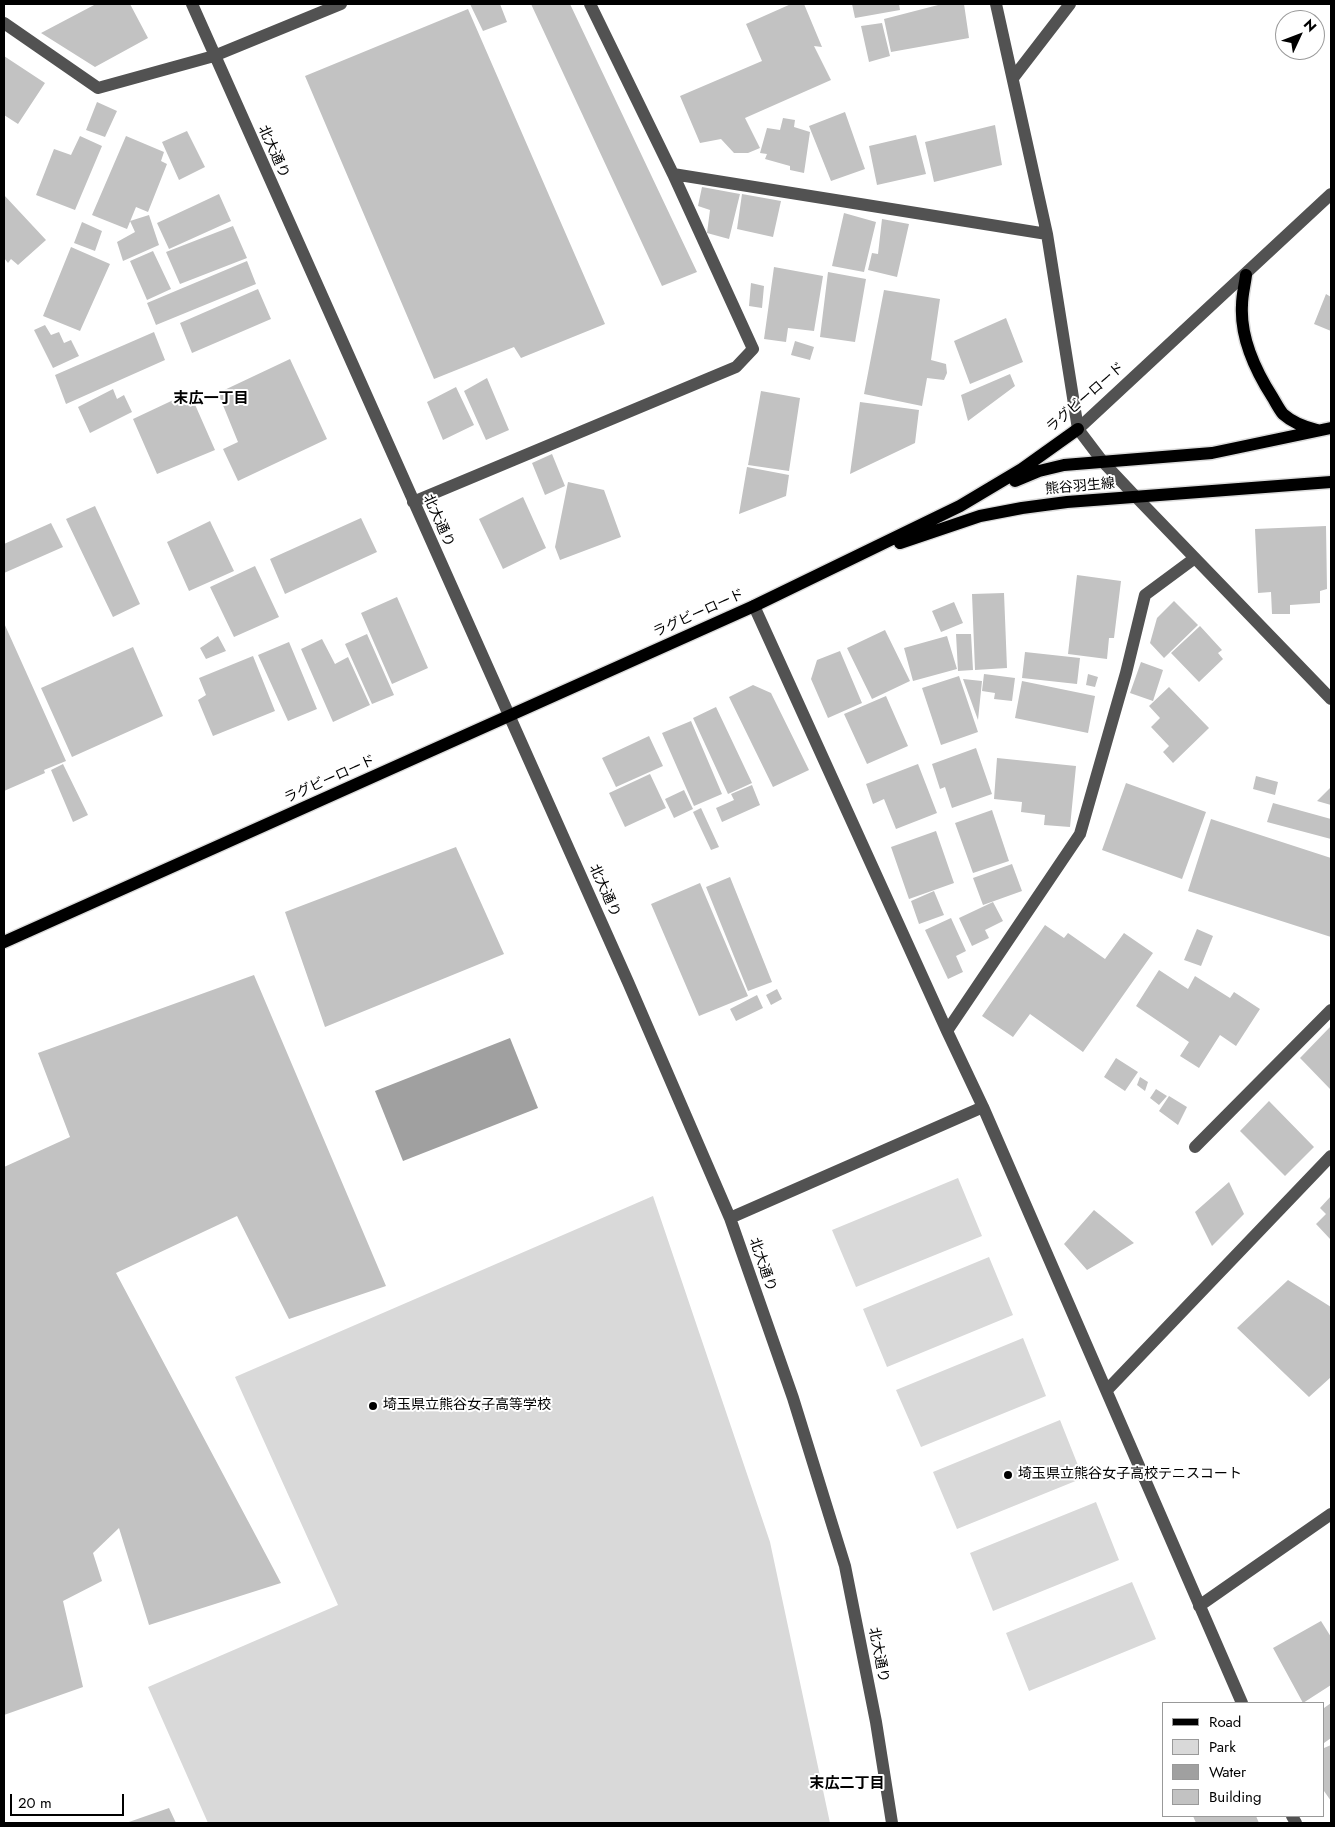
<!DOCTYPE html>
<meta charset="utf-8">
<style>
body{margin:0}
#map{position:relative;width:1335px;height:1827px;overflow:hidden;background:#fff;font-family:Jost,sans-serif}
canvas{display:block}
.frame{position:absolute;inset:0;border:5px solid #000;pointer-events:none}
.legend{position:absolute;left:1162px;top:1702px;width:162px;height:115px;box-sizing:border-box;background:#fff;border:1px solid #999;margin:0;padding:6px 9px;list-style:none;font-size:15px;color:#000}
.legend li{display:flex;align-items:center;gap:10px;height:25px}
.legend b{width:25px;border:1px solid #999}
.north{position:absolute;left:1275px;top:10px;width:50px;height:50px;box-sizing:border-box;background:#fff;border:1px solid #999;border-radius:50%;rotate:47deg;font-size:14px;font-weight:700;line-height:20px;text-align:center;color:#000}
.north::after{content:'';display:block;margin:auto;width:18px;height:22px;background:#000;clip-path:polygon(50% 0,100% 100%,50% 72%,0 100%)}
.scale{position:absolute;left:10px;top:1794px;width:114px;height:22px;box-sizing:border-box;border:2px solid #000;border-top:0;padding-left:6px;font-size:15px;line-height:18px;white-space:nowrap;color:#000;-webkit-text-stroke:4px #fff;paint-order:stroke}
</style>
<div id="map">
<canvas width="1335" height="1827"></canvas>
<div class="frame"></div>
<ul class="legend">
<li><b style="height:6px;background:#000"></b>Road</li>
<li><b style="height:14px;background:#d9d9d9"></b>Park</li>
<li><b style="height:14px;background:#a0a0a0"></b>Water</li>
<li><b style="height:14px;background:#c2c2c2"></b>Building</li>
</ul>
<div class="north">N</div>
<div class="scale">20 m</div>
</div>
<script>
const ctx = document.querySelector('canvas').getContext('2d');
ctx.lineJoin = 'round';
function fill(path, color) {
  ctx.fillStyle = color;
  ctx.fill(path, 'evenodd');
}
function strokePath(path, color, width, dash) {
  ctx.strokeStyle = color;
  ctx.lineWidth = width;
  ctx.lineCap = dash ? 'butt' : 'round';
  ctx.setLineDash(dash || []);
  ctx.stroke(path);
}
function drawText(font, color, halo, rows, align = 'center') {
  ctx.font = font + ' Jost,"Noto Sans JP",sans-serif';
  ctx.lineWidth = 4;
  ctx.setLineDash([]);
  ctx.textBaseline = 'middle';
  ctx.strokeStyle = halo;
  ctx.fillStyle = color;
  for (const [text, x, y, turn = 0] of rows) {
    ctx.save();
    ctx.translate(x, y);
    ctx.rotate((+turn || 0) * Math.PI / 180);
    ctx.textAlign = isNaN(turn) ? turn : align;
    if (halo) ctx.strokeText(text, 0, 0);
    ctx.fillText(text, 0, 0);
    ctx.restore();
  }
}
fill(new Path2D(`
 M 958,1178 L 982,1236 L 856,1287 L 832,1230 Z
 M 653,1196 L 770,1542 L 830,1823 L 208,1823 L 148,1687 L 338,1605 L 235,1377 Z
 M 989,1257 L 1013,1315 L 887,1367 L 863,1309 Z
 M 1023,1338 L 1046,1396 L 921,1447 L 896,1390 Z
 M 1060,1420 L 1083,1478 L 957,1529 L 933,1472 Z
 M 1096,1502 L 1119,1560 L 993,1611 L 970,1553 Z
 M 1132,1582 L 1156,1639 L 1029,1691 L 1006,1633 Z`), '#d9d9d9');
fill(new Path2D(`
 M 510,1038 L 538,1108 L 403,1161 L 375,1091 Z`), '#a0a0a0');
fill(new Path2D(`
 M 96,4 L 130,4 L 148,38 L 95,67 L 41,33 Z
 M 470,4 L 500,4 L 507,22 L 483,31 Z
 M 531,4 L 570,4 L 697,272 L 662,286 Z
 M 791,4 L 804,4 L 822,47 L 814,46 L 831,80 L 745,118 L 760,148 L 748,153 L 734,153 L 721,139 L 700,143 L 680,96 L 762,61 L 746,24 Z
 M 852,4 L 899,4 L 900,10 L 855,18 Z
 M 942,4 L 964,4 L 969,38 L 891,52 L 884,19 Z
 M 468,9 L 605,324 L 521,358 L 514,347 L 434,379 L 305,76 Z
 M 882,23 L 890,56 L 869,62 L 861,26 Z
 M 4,56 L 45,83 L 18,124 L 4,115 Z
 M 97,102 L 117,111 L 105,137 L 86,130 Z
 M 845,112 L 865,169 L 831,181 L 809,126 Z
 M 783,118 L 795,120 L 794,127 L 810,132 L 804,173 L 790,170 L 790,166 L 765,159 L 767,154 L 760,153 L 767,128 L 780,130 Z
 M 995,125 L 1002,165 L 934,182 L 925,142 Z
 M 187,131 L 205,167 L 179,180 L 162,142 Z
 M 916,135 L 926,174 L 877,185 L 869,146 Z
 M 80,136 L 102,146 L 75,210 L 36,195 L 54,149 L 71,155 Z
 M 126,136 L 164,152 L 161,161 L 167,164 L 148,212 L 136,207 L 127,229 L 92,215 Z
 M 702,187 L 740,194 L 729,239 L 707,233 L 710,210 L 698,206 Z
 M 219,194 L 231,221 L 169,249 L 157,223 Z
 M 742,194 L 781,201 L 773,237 L 737,229 Z
 M 4,195 L 46,240 L 18,265 L 11,259 L 8,263 L 4,258 Z
 M 844,213 L 876,222 L 864,272 L 832,266 Z
 M 149,215 L 159,245 L 123,261 L 117,242 L 135,232 L 130,221 Z
 M 882,219 L 909,224 L 897,277 L 868,270 L 872,253 L 878,254 Z
 M 82,222 L 102,231 L 95,251 L 74,243 Z
 M 233,226 L 247,258 L 180,284 L 166,252 Z
 M 71,247 L 110,264 L 80,331 L 43,316 Z
 M 153,251 L 171,289 L 147,300 L 130,261 Z
 M 247,261 L 256,284 L 156,325 L 147,303 Z
 M 774,267 L 823,276 L 814,331 L 788,328 L 786,342 L 764,339 Z
 M 828,272 L 866,279 L 855,342 L 820,337 Z
 M 751,283 L 764,286 L 762,308 L 749,306 Z
 M 258,289 L 271,319 L 192,353 L 180,323 Z
 M 884,290 L 940,299 L 931,360 L 946,364 L 947,373 L 944,380 L 927,378 L 922,406 L 864,394 Z
 M 1326,294 L 1331,297 L 1331,331 L 1314,324 Z
 M 1006,318 L 1023,362 L 970,384 L 954,341 Z
 M 45,325 L 51,335 L 59,332 L 64,343 L 71,340 L 79,356 L 53,368 L 34,330 Z
 M 154,332 L 165,360 L 66,404 L 55,375 Z
 M 795,341 L 814,347 L 810,360 L 791,355 Z
 M 290,359 L 327,439 L 238,481 L 223,449 L 238,442 L 218,393 Z
 M 1010,374 L 1015,386 L 968,421 L 961,395 Z
 M 487,378 L 509,430 L 486,440 L 464,391 Z
 M 456,387 L 474,425 L 443,440 L 427,402 Z
 M 113,389 L 117,399 L 124,395 L 132,412 L 90,433 L 78,407 Z
 M 761,391 L 800,398 L 789,471 L 748,465 Z
 M 184,395 L 193,400 L 215,450 L 157,474 L 133,419 Z
 M 860,402 L 919,410 L 915,443 L 850,474 Z
 M 552,454 L 565,486 L 545,495 L 532,463 Z
 M 747,467 L 789,475 L 786,496 L 739,514 Z
 M 568,482 L 604,490 L 621,537 L 560,560 L 555,547 Z
 M 523,497 L 546,548 L 503,569 L 479,519 Z
 M 95,506 L 140,604 L 113,617 L 66,519 Z
 M 361,518 L 377,552 L 285,594 L 270,559 Z
 M 210,521 L 234,571 L 189,591 L 167,542 Z
 M 51,523 L 63,547 L 4,573 L 4,544 Z
 M 1326,526 L 1327,589 L 1320,591 L 1320,603 L 1290,605 L 1290,614 L 1272,614 L 1271,592 L 1258,593 L 1255,529 Z
 M 255,566 L 279,617 L 234,637 L 210,587 Z
 M 1077,575 L 1121,581 L 1114,638 L 1109,638 L 1107,659 L 1068,654 Z
 M 1004,593 L 1007,668 L 975,670 L 972,594 Z
 M 397,597 L 428,668 L 392,684 L 361,613 Z
 M 1174,601 L 1198,625 L 1164,658 L 1150,643 L 1157,618 Z
 M 954,602 L 963,623 L 941,632 L 932,611 Z
 M 4,623 L 66,761 L 44,770 L 45,773 L 4,791 Z
 M 1200,626 L 1222,650 L 1218,653 L 1223,659 L 1199,682 L 1171,653 Z
 M 885,630 L 910,681 L 872,699 L 847,648 Z
 M 367,634 L 394,695 L 372,704 L 345,644 Z
 M 956,634 L 971,634 L 973,670 L 958,671 Z
 M 218,636 L 226,651 L 206,659 L 200,648 Z
 M 947,636 L 957,669 L 913,681 L 904,648 Z
 M 322,639 L 335,664 L 348,657 L 370,705 L 333,722 L 301,649 Z
 M 289,642 L 317,709 L 288,721 L 258,655 Z
 M 133,647 L 163,716 L 72,757 L 41,688 Z
 M 840,651 L 862,703 L 828,718 L 811,679 L 817,660 Z
 M 1025,652 L 1080,658 L 1077,684 L 1022,678 Z
 M 253,656 L 275,711 L 213,736 L 198,700 L 206,695 L 199,678 Z
 M 1141,662 L 1163,670 L 1153,701 L 1130,693 Z
 M 984,674 L 1015,678 L 1012,701 L 994,699 L 995,693 L 982,691 Z
 M 1088,674 L 1098,677 L 1095,687 L 1086,685 Z
 M 959,676 L 978,732 L 941,745 L 922,688 Z
 M 963,679 L 982,681 L 978,720 Z
 M 1022,681 L 1095,696 L 1088,733 L 1015,718 Z
 M 753,685 L 771,693 L 809,770 L 773,787 L 729,697 Z
 M 1169,687 L 1209,728 L 1173,763 L 1163,752 L 1169,746 L 1151,727 L 1160,718 L 1149,706 Z
 M 886,696 L 908,746 L 867,764 L 844,714 Z
 M 716,707 L 752,783 L 728,794 L 693,718 Z
 M 691,721 L 722,794 L 694,806 L 662,733 Z
 M 649,736 L 663,766 L 616,787 L 602,758 Z
 M 976,748 L 992,794 L 952,808 L 945,787 L 940,789 L 932,764 Z
 M 997,758 L 1076,766 L 1070,827 L 1044,825 L 1045,815 L 1021,812 L 1022,802 L 994,799 Z
 M 63,764 L 88,815 L 73,822 L 51,770 Z
 M 918,764 L 937,813 L 896,829 L 884,799 L 873,804 L 866,784 Z
 M 650,774 L 666,808 L 625,827 L 609,793 Z
 M 1256,776 L 1278,782 L 1275,795 L 1253,789 Z
 M 1126,783 L 1206,812 L 1182,879 L 1102,850 Z
 M 752,785 L 760,805 L 722,822 L 716,808 L 734,800 L 731,794 Z
 M 1331,787 L 1331,805 L 1317,801 Z
 M 684,790 L 693,809 L 674,818 L 665,799 Z
 M 1273,803 L 1331,819 L 1331,839 L 1267,822 Z
 M 701,808 L 719,847 L 711,850 L 693,812 Z
 M 992,810 L 1009,861 L 973,873 L 955,823 Z
 M 1211,819 L 1331,858 L 1331,937 L 1188,891 Z
 M 936,831 L 954,883 L 909,899 L 891,847 Z
 M 456,847 L 504,954 L 325,1027 L 285,912 Z
 M 1012,864 L 1022,891 L 983,905 L 973,878 Z
 M 730,877 L 772,982 L 748,991 L 706,887 Z
 M 700,883 L 748,996 L 699,1016 L 651,904 Z
 M 934,891 L 944,915 L 919,924 L 911,901 Z
 M 993,902 L 1003,921 L 985,930 L 989,938 L 972,946 L 959,918 Z
 M 951,918 L 966,951 L 956,956 L 963,972 L 948,979 L 925,930 Z
 M 1045,925 L 1064,938 L 1068,933 L 1105,959 L 1124,933 L 1153,953 L 1083,1052 L 1030,1014 L 1013,1037 L 982,1016 Z
 M 1197,929 L 1213,936 L 1201,966 L 1184,960 Z
 M 1159,970 L 1188,989 L 1195,976 L 1230,998 L 1234,992 L 1260,1009 L 1236,1046 L 1220,1035 L 1199,1068 L 1180,1056 L 1189,1042 L 1136,1006 Z
 M 254,975 L 386,1286 L 289,1319 L 237,1216 L 116,1273 L 281,1583 L 149,1625 L 119,1528 L 93,1553 L 102,1581 L 63,1601 L 83,1687 L 4,1715 L 4,1167 L 70,1137 L 38,1053 Z
 M 777,989 L 782,999 L 771,1005 L 766,995 Z
 M 757,995 L 763,1008 L 736,1021 L 730,1009 Z
 M 1331,1026 L 1331,1090 L 1300,1058 Z
 M 1116,1058 L 1138,1072 L 1125,1091 L 1104,1077 Z
 M 1140,1077 L 1148,1082 L 1145,1091 L 1137,1085 Z
 M 1156,1089 L 1167,1096 L 1159,1105 L 1150,1098 Z
 M 1169,1096 L 1187,1107 L 1178,1125 L 1159,1111 Z
 M 1269,1101 L 1314,1147 L 1285,1176 L 1240,1131 Z
 M 1229,1182 L 1244,1214 L 1212,1246 L 1195,1212 Z
 M 1331,1196 L 1331,1240 L 1316,1224 L 1326,1214 L 1320,1208 Z
 M 1094,1210 L 1134,1243 L 1087,1270 L 1064,1244 Z
 M 1288,1280 L 1331,1307 L 1331,1377 L 1309,1397 L 1237,1328 Z
 M 1321,1621 L 1331,1637 L 1331,1685 L 1303,1703 L 1273,1648 Z
 M 1331,1703 L 1331,1738 L 1324,1743 L 1324,1708 Z
 M 1331,1745 L 1331,1801 L 1324,1791 L 1324,1748 Z
 M 169,1808 L 176,1823 L 126,1823 Z
 M 1193,1816 L 1256,1816 L 1259,1823 L 1196,1823 Z`), '#c2c2c2');
const major = new Path2D(`
 M 1246,275 C 1245,284 1242,295 1242,305 C 1240,338 1255,370 1273,398 C 1276,403 1279,409 1283,414 C 1293,423 1304,427 1317,430
 M 1015,481 L 1039,471 L 1064,465 L 1212,453 L 1331,428
 M 900,543 L 980,516 L 1022,508 L 1067,502 L 1331,482
 M 4,942 L 754,606 L 960,506 L 1022,469 L 1078,429`);
strokePath(major, '#dbdbdb', 15);
strokePath(new Path2D(`
 M 192,4 L 628,982 L 730,1218 L 793,1398 L 845,1566 L 876,1722 L 892,1823
 M 996,4 L 1047,234 L 1078,429 L 1103,462 L 1136,497 L 1331,699
 M 4,23 L 98,88 L 214,56 L 341,4
 M 1013,78 L 1070,4
 M 673,174 L 1047,234
 M 1078,429 L 1331,194
 M 413,502 L 736,367 L 753,349 L 673,174 L 590,4
 M 754,606 L 947,1031 L 983,1107 L 1242,1703
 M 947,1031 L 1080,834 L 1126,673 L 1145,595 L 1195,558
 M 1195,1147 L 1331,1010
 M 730,1218 L 983,1107
 M 1107,1390 L 1331,1156
 M 1199,1606 L 1331,1514
 M 1292,1816 L 1296,1823`), '#525252', 12);
strokePath(major, '#000', 12);
for (const [x, y, r, color] of [
 [373,1406,5,"#000"],
 [1008,1475,5,"#000"]
]) {
  const dot = new Path2D();
  dot.arc(x, y, r, 0, 2 * Math.PI);
  ctx.fillStyle = color;
  ctx.fill(dot);
  strokePath(dot, '#fff', 2);
}
drawText('14px', '#000', '#fff', [
 ["北大通り",273,152,66],
 ["ラグビーロード",1086,398,-41],
 ["熊谷羽生線",1080,487,-5],
 ["北大通り",438,521,66],
 ["ラグビーロード",699,614,-24],
 ["ラグビーロード",330,780,-24],
 ["北大通り",604,891,66],
 ["北大通り",762,1265,71],
 ["北大通り",878,1655,79]
]);
drawText('14px', '#000', '#fff', [
 ["埼玉県立熊谷女子高等学校",383,1406],
 ["埼玉県立熊谷女子高校テニスコート",1018,1475]
], 'left');
drawText('bold 15px', '#000', '#fff', [
 ["末広一丁目",211,399],
 ["末広二丁目",847,1784]
]);
</script>
